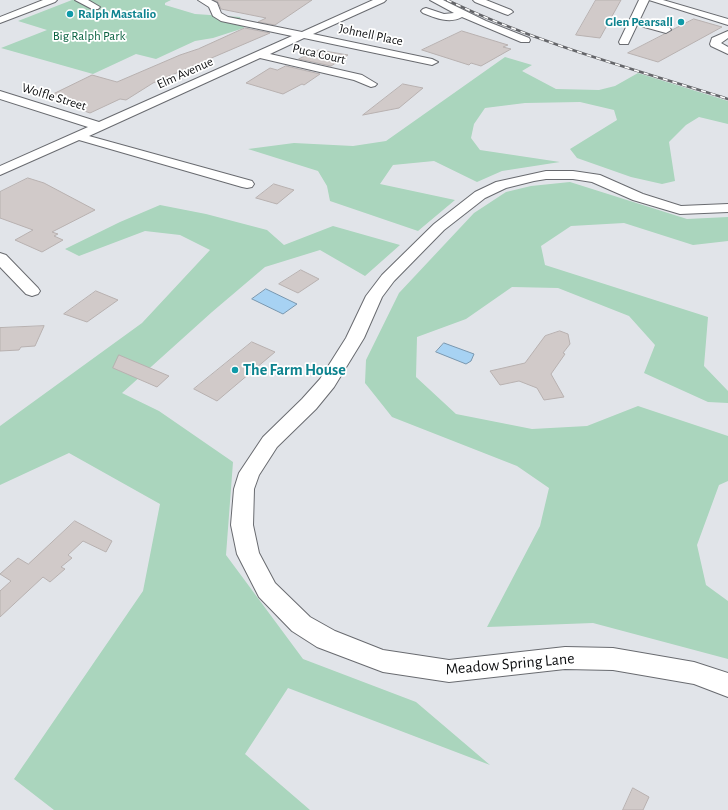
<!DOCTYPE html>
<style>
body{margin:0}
canvas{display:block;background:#e1e4e9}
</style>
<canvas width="728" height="810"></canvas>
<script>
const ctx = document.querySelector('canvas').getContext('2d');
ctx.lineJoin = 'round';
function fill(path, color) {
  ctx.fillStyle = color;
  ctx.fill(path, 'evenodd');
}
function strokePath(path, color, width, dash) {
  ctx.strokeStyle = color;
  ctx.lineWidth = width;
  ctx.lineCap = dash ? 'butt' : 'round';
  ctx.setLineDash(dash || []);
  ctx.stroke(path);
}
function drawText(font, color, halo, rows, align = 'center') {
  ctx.font = font + ' "Alegreya Sans",sans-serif';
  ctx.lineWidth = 3.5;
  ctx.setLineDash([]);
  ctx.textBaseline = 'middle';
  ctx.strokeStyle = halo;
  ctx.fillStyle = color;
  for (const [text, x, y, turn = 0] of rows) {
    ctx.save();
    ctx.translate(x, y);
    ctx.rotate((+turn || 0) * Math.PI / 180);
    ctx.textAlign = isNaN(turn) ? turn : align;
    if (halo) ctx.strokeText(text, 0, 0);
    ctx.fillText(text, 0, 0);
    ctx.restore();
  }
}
fill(new Path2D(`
 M 72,0 L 171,0 L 165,3 L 165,5 L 195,14 L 240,17 L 244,28 L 213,38 L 195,41 L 156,59 L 136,54 L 93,74 L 1,48 L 47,30 L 18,21 Z
 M 505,57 L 532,65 L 522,71 L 556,89 L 599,90 L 615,86 L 638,73 L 728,101 L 728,124 L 699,117 L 686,125 L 669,142 L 675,181 L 662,184 L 631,177 L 577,158 L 570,149 L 617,120 L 614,110 L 580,102 L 525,103 L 485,108 L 474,124 L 471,138 L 480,150 L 560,162 L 502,171 L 477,182 L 434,161 L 393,165 L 380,184 L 455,200 L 418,231 L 330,201 L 327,186 L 318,171 L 248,149 L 294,143 L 353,146 L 386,141 Z
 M 570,182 L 687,219 L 728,217 L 728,241 L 693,245 L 624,223 L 571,226 L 541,246 L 545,265 L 708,317 L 704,366 L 728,391 L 728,403 L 708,402 L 644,373 L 655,345 L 629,316 L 558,288 L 512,287 L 466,319 L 417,337 L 416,377 L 456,414 L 532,429 L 587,426 L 638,406 L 728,436 L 728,481 L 719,485 L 697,545 L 706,585 L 728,601 L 728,659 L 593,623 L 487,627 L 540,526 L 549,488 L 517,466 L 392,417 L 365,383 L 366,360 L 399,293 L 474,213 L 506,192 L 531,186 Z
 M 160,205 L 206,214 L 267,230 L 284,245 L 333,226 L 400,245 L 365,276 L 320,250 L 265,267 L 212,312 L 122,393 L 159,411 L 233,462 L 226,555 L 303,659 L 416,702 L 490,765 L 288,688 L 245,754 L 310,810 L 54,810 L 14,779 L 143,591 L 160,504 L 69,453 L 0,485 L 0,426 L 142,323 L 210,250 L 180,235 L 145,231 L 79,256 L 65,249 L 120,222 Z`), '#aad5bd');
const water = new Path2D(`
 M 266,289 L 297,304 L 283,314 L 252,299 Z
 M 444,343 L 474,354 L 471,361 L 466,364 L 436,352 Z`);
fill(water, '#a7d2f3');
strokePath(water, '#7997af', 1);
const building = new Path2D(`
 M 214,0 L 312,0 L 275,25 L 258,22 L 266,18 L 221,9 L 218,2 Z
 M 596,0 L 621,0 L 600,38 L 576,35 Z
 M 694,19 L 722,27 L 658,62 L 628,53 Z
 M 245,28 L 270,33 L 153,83 L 126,100 L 120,99 L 90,113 L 56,101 L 62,99 L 51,95 L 92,75 L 117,82 L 180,55 L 198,49 Z
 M 462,31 L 508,45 L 503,47 L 511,49 L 481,66 L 471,63 L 469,65 L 422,50 Z
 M 319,50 L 348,55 L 331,66 L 299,59 Z
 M 286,66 L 320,74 L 304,85 L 302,84 L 283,94 L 246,83 L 270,68 L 277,70 Z
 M 403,84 L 423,88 L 399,108 L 363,115 Z
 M 28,178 L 44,183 L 95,210 L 52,232 L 58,234 L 54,236 L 63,240 L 42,252 L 15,240 L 33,230 L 0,218 L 0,192 Z
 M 274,184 L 294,190 L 277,204 L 256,198 Z
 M 301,270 L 319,279 L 298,293 L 279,284 Z
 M 96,291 L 118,300 L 87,322 L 64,314 Z
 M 44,326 L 35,346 L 21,347 L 19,350 L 0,351 L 0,328 Z
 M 560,331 L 568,334 L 570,344 L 563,353 L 565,354 L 551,374 L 564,397 L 544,400 L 537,388 L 519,381 L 500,385 L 490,371 L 525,363 L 545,336 Z
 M 252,342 L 275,352 L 217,401 L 194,389 Z
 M 119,355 L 169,376 L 157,387 L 113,368 Z
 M 75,521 L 112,541 L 106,552 L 83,541 L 68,555 L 72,558 L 61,567 L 65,569 L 50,582 L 43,577 L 0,617 L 0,591 L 11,581 L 0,574 L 18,558 L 28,564 Z
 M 633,788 L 649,797 L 643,810 L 623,810 Z`);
fill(building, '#d1cac9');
strokePath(building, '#b8b1b0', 1);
const minor = new Path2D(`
 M 43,0 L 57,0 L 55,2 L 0,23 L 0,17 Z
 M 75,0 L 88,0 L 100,7 L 98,9 L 92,9 Z
 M 198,0 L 211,0 L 217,3 L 221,13 L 228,17 L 302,32 L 373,0 L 386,0 L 384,2 L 313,34 L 432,59 L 438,62 L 432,65 L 304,38 L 270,54 L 362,75 L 377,84 L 375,86 L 371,87 L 354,80 L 260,58 L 89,136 L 252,181 L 254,184 L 252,187 L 247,188 L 242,187 L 79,140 L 0,175 L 0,166 L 88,127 L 0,99 L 0,91 L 99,122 L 292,36 L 221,21 L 213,16 L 209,7 Z
 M 430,0 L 443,0 L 486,21 L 529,38 L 530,40 L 529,42 L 521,42 L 462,17 C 450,24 435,18 423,13 L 421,11 L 423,9 L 426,8 L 444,14 L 454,13 Z
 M 473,0 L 486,0 L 511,10 L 513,12 L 508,15 L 505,14 L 475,2 Z
 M 639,0 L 663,0 L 728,19 L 728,25 L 649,0 L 640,19 L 670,28 L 671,30 L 666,33 L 637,25 L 628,44 L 620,44 L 619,42 Z
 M 728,31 L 728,38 L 721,43 L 728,47 L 728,54 L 711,46 L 710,44 L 712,38 Z
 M 546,171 L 573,171 L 600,175 L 643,194 L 681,206 L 728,204 L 728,212 L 680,214 L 633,200 L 592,182 L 573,179 L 546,179 L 534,181 L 506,188 L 485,198 L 444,230 L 394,281 L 382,297 L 364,338 L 334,387 L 316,409 L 277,447 L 259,475 L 254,489 L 253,525 L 259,553 L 275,583 L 310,617 L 335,631 L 383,650 L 449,660 L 565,647 L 613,648 L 694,662 L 728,673 L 728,697 L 694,684 L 613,670 L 565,669 L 449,682 L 383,672 L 317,647 L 292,631 L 259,597 L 237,554 L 231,525 L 234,489 L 239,473 L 263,437 L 302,399 L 320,379 L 346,338 L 366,296 L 382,275 L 434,224 L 475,192 L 496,182 Z
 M 0,253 L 6,255 L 38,288 L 40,291 L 38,294 L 32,296 L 26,294 L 0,267 Z`);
strokePath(minor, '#696b70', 2);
fill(minor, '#fff');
const rail = new Path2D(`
 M 447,0 C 537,43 633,69 728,99`);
strokePath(rail, '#65666a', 2.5);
strokePath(rail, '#fff', 1.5, [5]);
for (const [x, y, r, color] of [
 [70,14,4,"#0f9aa8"],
 [681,22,4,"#0f9aa8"],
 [235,370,4,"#0f9aa8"]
]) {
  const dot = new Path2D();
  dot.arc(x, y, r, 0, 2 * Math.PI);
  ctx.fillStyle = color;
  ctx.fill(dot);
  strokePath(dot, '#fff', 1.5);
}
drawText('bold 13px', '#0d838f', '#fff', [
 ["Ralph Mastalio",78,14],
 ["Glen Pearsall",673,22,"right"]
], 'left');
drawText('13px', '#0d0e10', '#fff', [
 ["Johnell Place",371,35,12],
 ["Puca Court",319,54,13],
 ["Elm Avenue",185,73,-24],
 ["Wolfle Street",54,97,17]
]);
drawText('13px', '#0b6241', '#fff', [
 ["Big Ralph Park",89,36]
]);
drawText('bold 16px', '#0d838f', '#fff', [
 ["The Farm House",243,370]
], 'left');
drawText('16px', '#0d0e10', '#fff', [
 ["Meadow Spring Lane",510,664,-5]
]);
</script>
